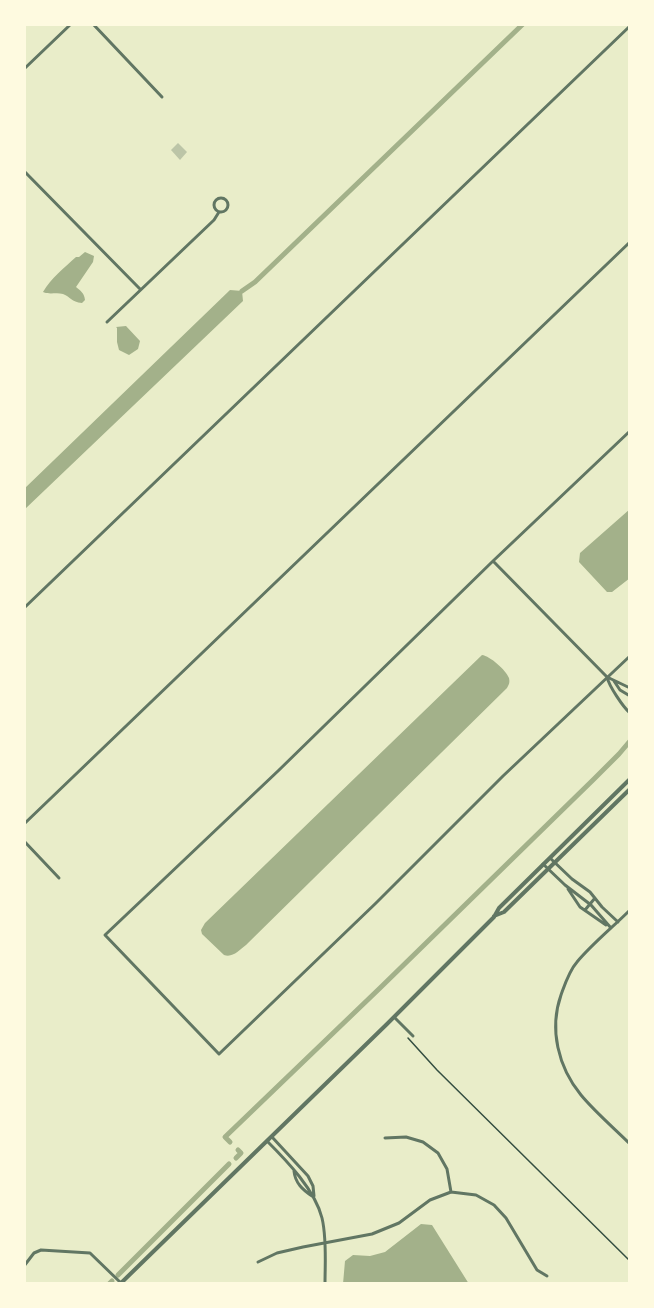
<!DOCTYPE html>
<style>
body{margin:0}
#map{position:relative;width:654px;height:1308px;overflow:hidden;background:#e9edc9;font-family:"Roboto Condensed",sans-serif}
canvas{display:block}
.frame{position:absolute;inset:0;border:26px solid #fefae0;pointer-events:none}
</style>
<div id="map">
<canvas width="654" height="1308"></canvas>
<div class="frame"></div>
</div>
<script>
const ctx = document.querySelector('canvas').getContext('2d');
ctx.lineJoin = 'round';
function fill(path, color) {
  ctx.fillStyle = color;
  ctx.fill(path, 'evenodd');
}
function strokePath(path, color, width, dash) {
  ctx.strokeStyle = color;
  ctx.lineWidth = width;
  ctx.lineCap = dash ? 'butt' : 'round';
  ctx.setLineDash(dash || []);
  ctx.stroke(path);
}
fill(new Path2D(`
 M 85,252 L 94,256 L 93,262 L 76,287 C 81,291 84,293 85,300 L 82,303 C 71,302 71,297 63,294 C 56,292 50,295 43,292 C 51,278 64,268 76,257 L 79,257 Z
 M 230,290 L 242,291 L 243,301 L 24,510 L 24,489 Z
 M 126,326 L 140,341 L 138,349 L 129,355 L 119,350 L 117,342 L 117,328 L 116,327 Z
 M 630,509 L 630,578 L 612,592 L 607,592 L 579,562 L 580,553 Z
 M 482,655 C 490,656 506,670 509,678 C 510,683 509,684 507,688 L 246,945 C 239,950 233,958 224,955 L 202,934 L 201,930 L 205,923 Z
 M 421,1224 L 432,1225 L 469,1284 L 343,1284 L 345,1261 L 353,1255 L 370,1256 L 385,1252 Z`), '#a3b18a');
strokePath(new Path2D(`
 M 242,291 L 255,282 L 523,24
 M 230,1142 L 225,1137 L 380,988 L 594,779 L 619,754 L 630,741
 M 236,1158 L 241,1153 L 238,1150
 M 118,1275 L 229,1164
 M 109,1284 L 112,1281`), '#a3b18a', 5);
fill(new Path2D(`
 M 178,143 L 187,152 L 180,160 L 171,150 Z`), '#bcc5a7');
strokePath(new Path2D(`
 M 408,1038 L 437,1070 L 630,1261`), '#344e41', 1.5);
strokePath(new Path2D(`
 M 93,24 L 162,97
 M 24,69 L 71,24
 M 24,171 L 140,289
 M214 205a7 7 0 1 1 14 0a7 7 0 1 1-14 0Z
 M 107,322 L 214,220 L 219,212
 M 630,431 L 493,561 L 278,771 L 105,935 L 219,1054 L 376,903 L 503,776 L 630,656
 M 493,561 L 607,677 L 630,688
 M 24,608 L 630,26
 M 607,677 C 609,686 623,707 630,713
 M 614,681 L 620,690 L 630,696
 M 24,824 L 630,242
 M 24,841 L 59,878
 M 550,858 L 572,879 L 590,892 L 602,907 L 618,922
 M 543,864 L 565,885 L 591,905 L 611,928
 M 568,889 L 580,907 L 606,925
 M 585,910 L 595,898
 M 630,910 C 613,927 592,944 577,962 C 569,971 565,984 561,995 C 549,1029 558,1067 581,1095 C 595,1112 614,1128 630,1144
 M 394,1017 L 413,1036
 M 272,1137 L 308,1176 L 313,1186 L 314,1196
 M 385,1138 L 406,1137 L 423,1142 L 438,1153 L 447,1169 L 451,1192
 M 267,1141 C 287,1161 315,1190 322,1218 C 327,1239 325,1263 325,1284
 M 294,1171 C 295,1183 303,1190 312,1196
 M 451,1192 L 476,1195 L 494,1205 L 506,1218 L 537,1270 L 547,1276
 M 258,1262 L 277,1253 L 303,1247 L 372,1234 L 399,1223 L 430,1200 L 451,1192
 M 24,1266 L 34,1253 L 41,1250 L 90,1253 L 121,1283`), '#617663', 3);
strokePath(new Path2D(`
 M 494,916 L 504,912 L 630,789
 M 120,1284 L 387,1024 L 494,917 L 499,908 L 630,779`), '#617663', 4);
</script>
